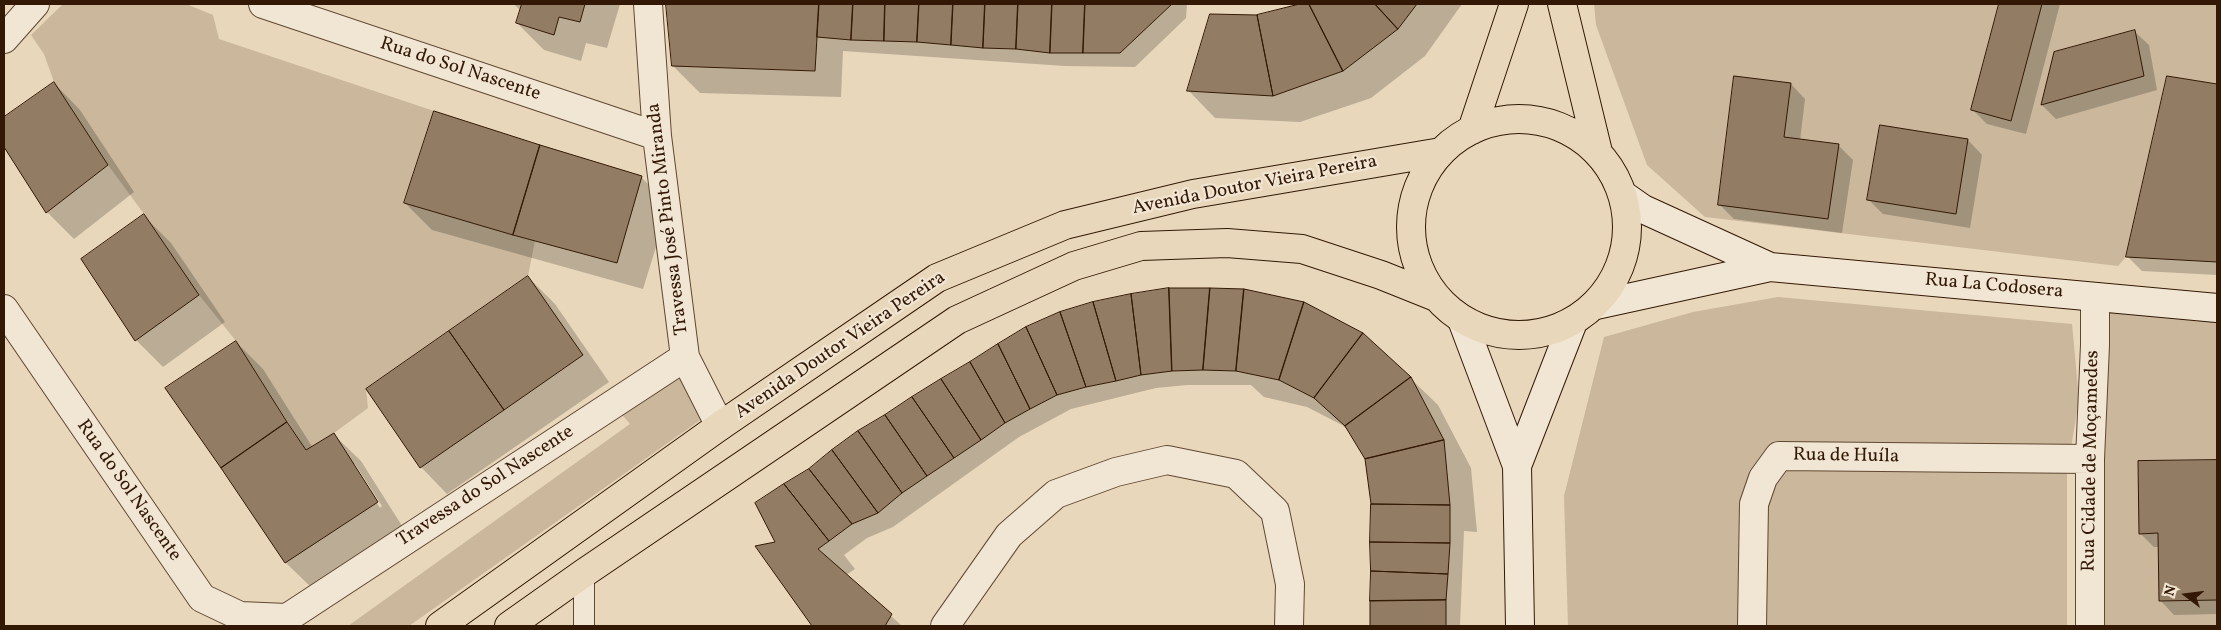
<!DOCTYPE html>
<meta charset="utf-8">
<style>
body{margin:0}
#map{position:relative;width:2221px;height:630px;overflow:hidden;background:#e9d7bb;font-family:Vollkorn,serif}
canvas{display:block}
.frame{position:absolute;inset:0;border:5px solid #331905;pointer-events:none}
.north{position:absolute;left:2161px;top:570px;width:50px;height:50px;-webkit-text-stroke:4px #f1e5d3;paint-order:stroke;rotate:285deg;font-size:14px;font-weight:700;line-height:20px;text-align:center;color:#331905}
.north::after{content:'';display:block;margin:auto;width:18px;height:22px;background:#331905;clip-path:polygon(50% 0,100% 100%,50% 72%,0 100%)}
</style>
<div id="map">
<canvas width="2221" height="630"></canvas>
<div class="frame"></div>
<div class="north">N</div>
</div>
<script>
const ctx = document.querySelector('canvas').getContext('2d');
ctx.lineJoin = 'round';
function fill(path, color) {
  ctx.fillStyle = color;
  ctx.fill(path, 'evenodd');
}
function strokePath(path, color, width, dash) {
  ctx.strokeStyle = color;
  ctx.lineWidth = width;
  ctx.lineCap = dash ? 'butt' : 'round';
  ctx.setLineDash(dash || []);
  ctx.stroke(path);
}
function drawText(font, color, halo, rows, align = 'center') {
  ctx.font = font + ' Vollkorn,serif';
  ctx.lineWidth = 4.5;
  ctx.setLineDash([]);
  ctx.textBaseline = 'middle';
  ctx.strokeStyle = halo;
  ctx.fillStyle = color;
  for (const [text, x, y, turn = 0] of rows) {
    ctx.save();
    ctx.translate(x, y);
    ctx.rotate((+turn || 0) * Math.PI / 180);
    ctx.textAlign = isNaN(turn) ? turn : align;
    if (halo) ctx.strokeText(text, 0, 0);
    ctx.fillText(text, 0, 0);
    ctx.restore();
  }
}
fill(new Path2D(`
 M 63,4 L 186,4 L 213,15 L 219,39 L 434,111 L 404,203 L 535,241 L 528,276 L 366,389 L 368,408 L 334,433 L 306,450 L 236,341 L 199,295 L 144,214 L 108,165 L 54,82 L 44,54 L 31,35 Z
 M 1594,4 L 2217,4 L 2217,84 L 2167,76 L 2126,257 L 2118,266 L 1705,217 L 1647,165 L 1596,25 Z
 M 1778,297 L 2072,324 L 2079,399 L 2067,472 L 2067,626 L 1568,626 L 1564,496 L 1604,337 L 1693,312 Z
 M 2095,297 L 2217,308 L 2217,626 L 2090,626 Z
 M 676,373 L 706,416 L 409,626 L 348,626 L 630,424 L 618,410 Z`), '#cab79c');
fill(new Path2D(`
 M 514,4 L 620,4 L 607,48 L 586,43 L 581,61 L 544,50 L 517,23 L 521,11 Z
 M 667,4 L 1187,4 L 1186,18 L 1135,67 L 1065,66 L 843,51 L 841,97 L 700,93 L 673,66 Z
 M 1305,4 L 1462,4 L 1425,56 L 1371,98 L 1300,122 L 1215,118 L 1189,91 L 1257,17 Z
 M 2000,4 L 2060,4 L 2026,134 L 1987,124 L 1972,109 Z
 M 2134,31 L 2149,45 L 2157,90 L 2056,119 L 2042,105 L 2055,53 Z
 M 2168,78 L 2217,85 L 2217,275 L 2142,271 L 2128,257 Z
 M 54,83 L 80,110 L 134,192 L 74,239 L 47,212 L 4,145 L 4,119 Z
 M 1791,84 L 1805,99 L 1800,141 L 1838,145 L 1853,160 L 1842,233 L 1734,219 L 1720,205 Z
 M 435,113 L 642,178 L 669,205 L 643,289 L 432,230 L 405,203 Z
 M 1968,140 L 1982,155 L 1970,228 L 1883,214 L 1868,199 Z
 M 144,216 L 171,243 L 225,322 L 163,367 L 136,340 L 83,260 Z
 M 528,277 L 555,304 L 609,382 L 447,494 L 421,467 Z
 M 1027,328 L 1410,378 L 1438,405 L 1471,468 L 1477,532 L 1464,531 L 1460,626 L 1372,626 L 1372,504 L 1366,459 L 1350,432 L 1342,425 L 1307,407 L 1264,397 L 1251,385 L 1187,385 L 1156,388 L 1071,409 L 1019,437 L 893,527 L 867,538 L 844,555 L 855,569 L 846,575 L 902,626 L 813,626 L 757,547 L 777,543 Z
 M 236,342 L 263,369 L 313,448 L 334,435 L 361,461 L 404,529 L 313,589 L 286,563 L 167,388 ZM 352,464 L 355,464 L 382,506 L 380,508 Z
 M 2139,462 L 2217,462 L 2217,614 L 2174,615 L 2160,600 L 2160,547 L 2154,547 L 2140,533 Z`), '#0003');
const building = new Path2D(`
 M 522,4 L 585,4 L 580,22 L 559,17 L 554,35 L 516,23 Z
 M 666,4 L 819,4 L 815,71 L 672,66 Z
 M 819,4 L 853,4 L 851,40 L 817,37 Z
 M 853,4 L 885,4 L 884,41 L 851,40 Z
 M 885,4 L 919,4 L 917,42 L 884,41 Z
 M 919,4 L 953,4 L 951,45 L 917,42 Z
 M 953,4 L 985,4 L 983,48 L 951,45 Z
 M 985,4 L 1018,4 L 1016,49 L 983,48 Z
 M 1018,4 L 1052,4 L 1050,53 L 1016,49 Z
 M 1052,4 L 1085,4 L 1083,53 L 1050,53 Z
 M 1085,4 L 1172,4 L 1120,53 L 1083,53 Z
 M 1300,4 L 1309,4 L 1343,71 L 1273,96 L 1257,15 Z
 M 1309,4 L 1375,4 L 1398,29 L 1343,71 Z
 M 1375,4 L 1417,4 L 1398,29 Z
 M 1999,4 L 2042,4 L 2011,121 L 1971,110 Z
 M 1210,14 L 1257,15 L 1273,96 L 1187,91 Z
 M 2135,30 L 2144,76 L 2041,105 L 2054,52 Z
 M 1734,76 L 1791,83 L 1784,137 L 1839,144 L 1828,219 L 1718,205 Z
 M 2167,76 L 2217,84 L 2217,262 L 2126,257 Z
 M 54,82 L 108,165 L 46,213 L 4,147 L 4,117 Z
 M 434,111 L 540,145 L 513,235 L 404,203 Z
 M 1880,125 L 1968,139 L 1956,214 L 1867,200 Z
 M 540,145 L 642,176 L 617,263 L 513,235 Z
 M 144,214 L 199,295 L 135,341 L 81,259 Z
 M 528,276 L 583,355 L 504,410 L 449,331 Z
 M 1169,288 L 1210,288 L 1203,370 L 1172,371 Z
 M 1169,288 L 1172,371 L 1141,375 L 1131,294 Z
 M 1210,288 L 1244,289 L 1236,371 L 1203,370 Z
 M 1244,289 L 1304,302 L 1279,380 L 1236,371 Z
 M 1131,294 L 1141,375 L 1116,381 L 1093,302 Z
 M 1093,302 L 1116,381 L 1086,387 L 1060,312 Z
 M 1304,302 L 1363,333 L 1314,398 L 1279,380 Z
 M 1060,312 L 1086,387 L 1057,395 L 1026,327 Z
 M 1026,327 L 1057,395 L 1030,409 L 998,344 Z
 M 449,331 L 504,410 L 420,468 L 366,389 Z
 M 1363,333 L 1411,377 L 1345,426 L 1314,398 Z
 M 236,341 L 287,422 L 221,468 L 165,388 Z
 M 998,344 L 1030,409 L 1005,423 L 970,362 Z
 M 970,362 L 1005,423 L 981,440 L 941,379 Z
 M 1411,377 L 1444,440 L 1365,459 L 1345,426 Z
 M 941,379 L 981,440 L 954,458 L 912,397 Z
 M 912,397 L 954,458 L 927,476 L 885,415 Z
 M 885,415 L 927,476 L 902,493 L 858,431 Z
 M 287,422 L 306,450 L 334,433 L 378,502 L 285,563 L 221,468 Z
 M 858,431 L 902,493 L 878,513 L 832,450 Z
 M 1444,440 L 1450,505 L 1371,504 L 1365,459 Z
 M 832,450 L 878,513 L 852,524 L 809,469 Z
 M 2217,460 L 2217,600 L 2159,601 L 2158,533 L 2139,534 L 2138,461 Z
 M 809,469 L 852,524 L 829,541 L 784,484 Z
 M 784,484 L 829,541 L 818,549 L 892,614 L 885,626 L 812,626 L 755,546 L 775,542 L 755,503 Z
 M 1371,504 L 1450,505 L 1450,543 L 1370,542 Z
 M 1370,542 L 1450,543 L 1448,574 L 1371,571 Z
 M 1371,571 L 1448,574 L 1446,600 L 1370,601 Z
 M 1446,600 L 1446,626 L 1370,626 L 1370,601 Z`);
fill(building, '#927c64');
strokePath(building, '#331905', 1);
const lane = new Path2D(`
 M 584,573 L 584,626`);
const street = new Path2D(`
 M 263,4 L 657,136
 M 648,4 L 657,136 L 685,357 L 720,426
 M 4,39 L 35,4
 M 4,309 L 202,598 L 240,616 L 287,618 L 685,357
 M 945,626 L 1009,535 L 1056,494 L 1116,472 L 1167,460 L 1236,474 L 1275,511 L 1290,584 L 1289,626
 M 1752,626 L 1754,504 L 1763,478 L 1779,456 L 2090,459
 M 2090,626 L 2090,459 L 2095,345 L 2095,297`);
const secondary = new Path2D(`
 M 1623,195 L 1643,209 L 1770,267
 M 1596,305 L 1770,267 L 2217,308
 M 1462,320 L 1517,466 L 1520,626
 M 1517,466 L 1573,322`);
const primary = new Path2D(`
 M 1562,4 L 1598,152
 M1411 227a108 108 0 1 1 216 0a108 108 0 1 1-216 0Z
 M 1472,130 L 1514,4
 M 440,626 L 720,426 L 937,278 L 1065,225 L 1193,194 L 1441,152
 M 509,626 L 584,573 L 957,320 L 1074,266 L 1141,246 L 1227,243 L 1302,249 L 1381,275 L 1436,297`);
strokePath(lane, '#604832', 22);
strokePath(street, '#604832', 30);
strokePath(secondary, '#331905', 30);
strokePath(primary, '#331905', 30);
strokePath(lane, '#f1e5d3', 20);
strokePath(street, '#f1e5d3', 28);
strokePath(secondary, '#f1e5d3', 28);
strokePath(primary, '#e9d7bb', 28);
drawText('19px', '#331905', '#f1e5d3', [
 ["Rua do Sol Nascente",460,70,18],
 ["Avenida Doutor Vieira Pereira",1255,186,-11],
 ["Travessa José Pinto Miranda",669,219,-97],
 ["Rua La Codosera",1994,287,5],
 ["Avenida Doutor Vieira Pereira",841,346,-34],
 ["Rua de Huíla",1846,457,1],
 ["Rua Cidade de Moçamedes",2092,461,-89],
 ["Travessa do Sol Nascente",486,487,-33],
 ["Rua do Sol Nascente",128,491,55]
]);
</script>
